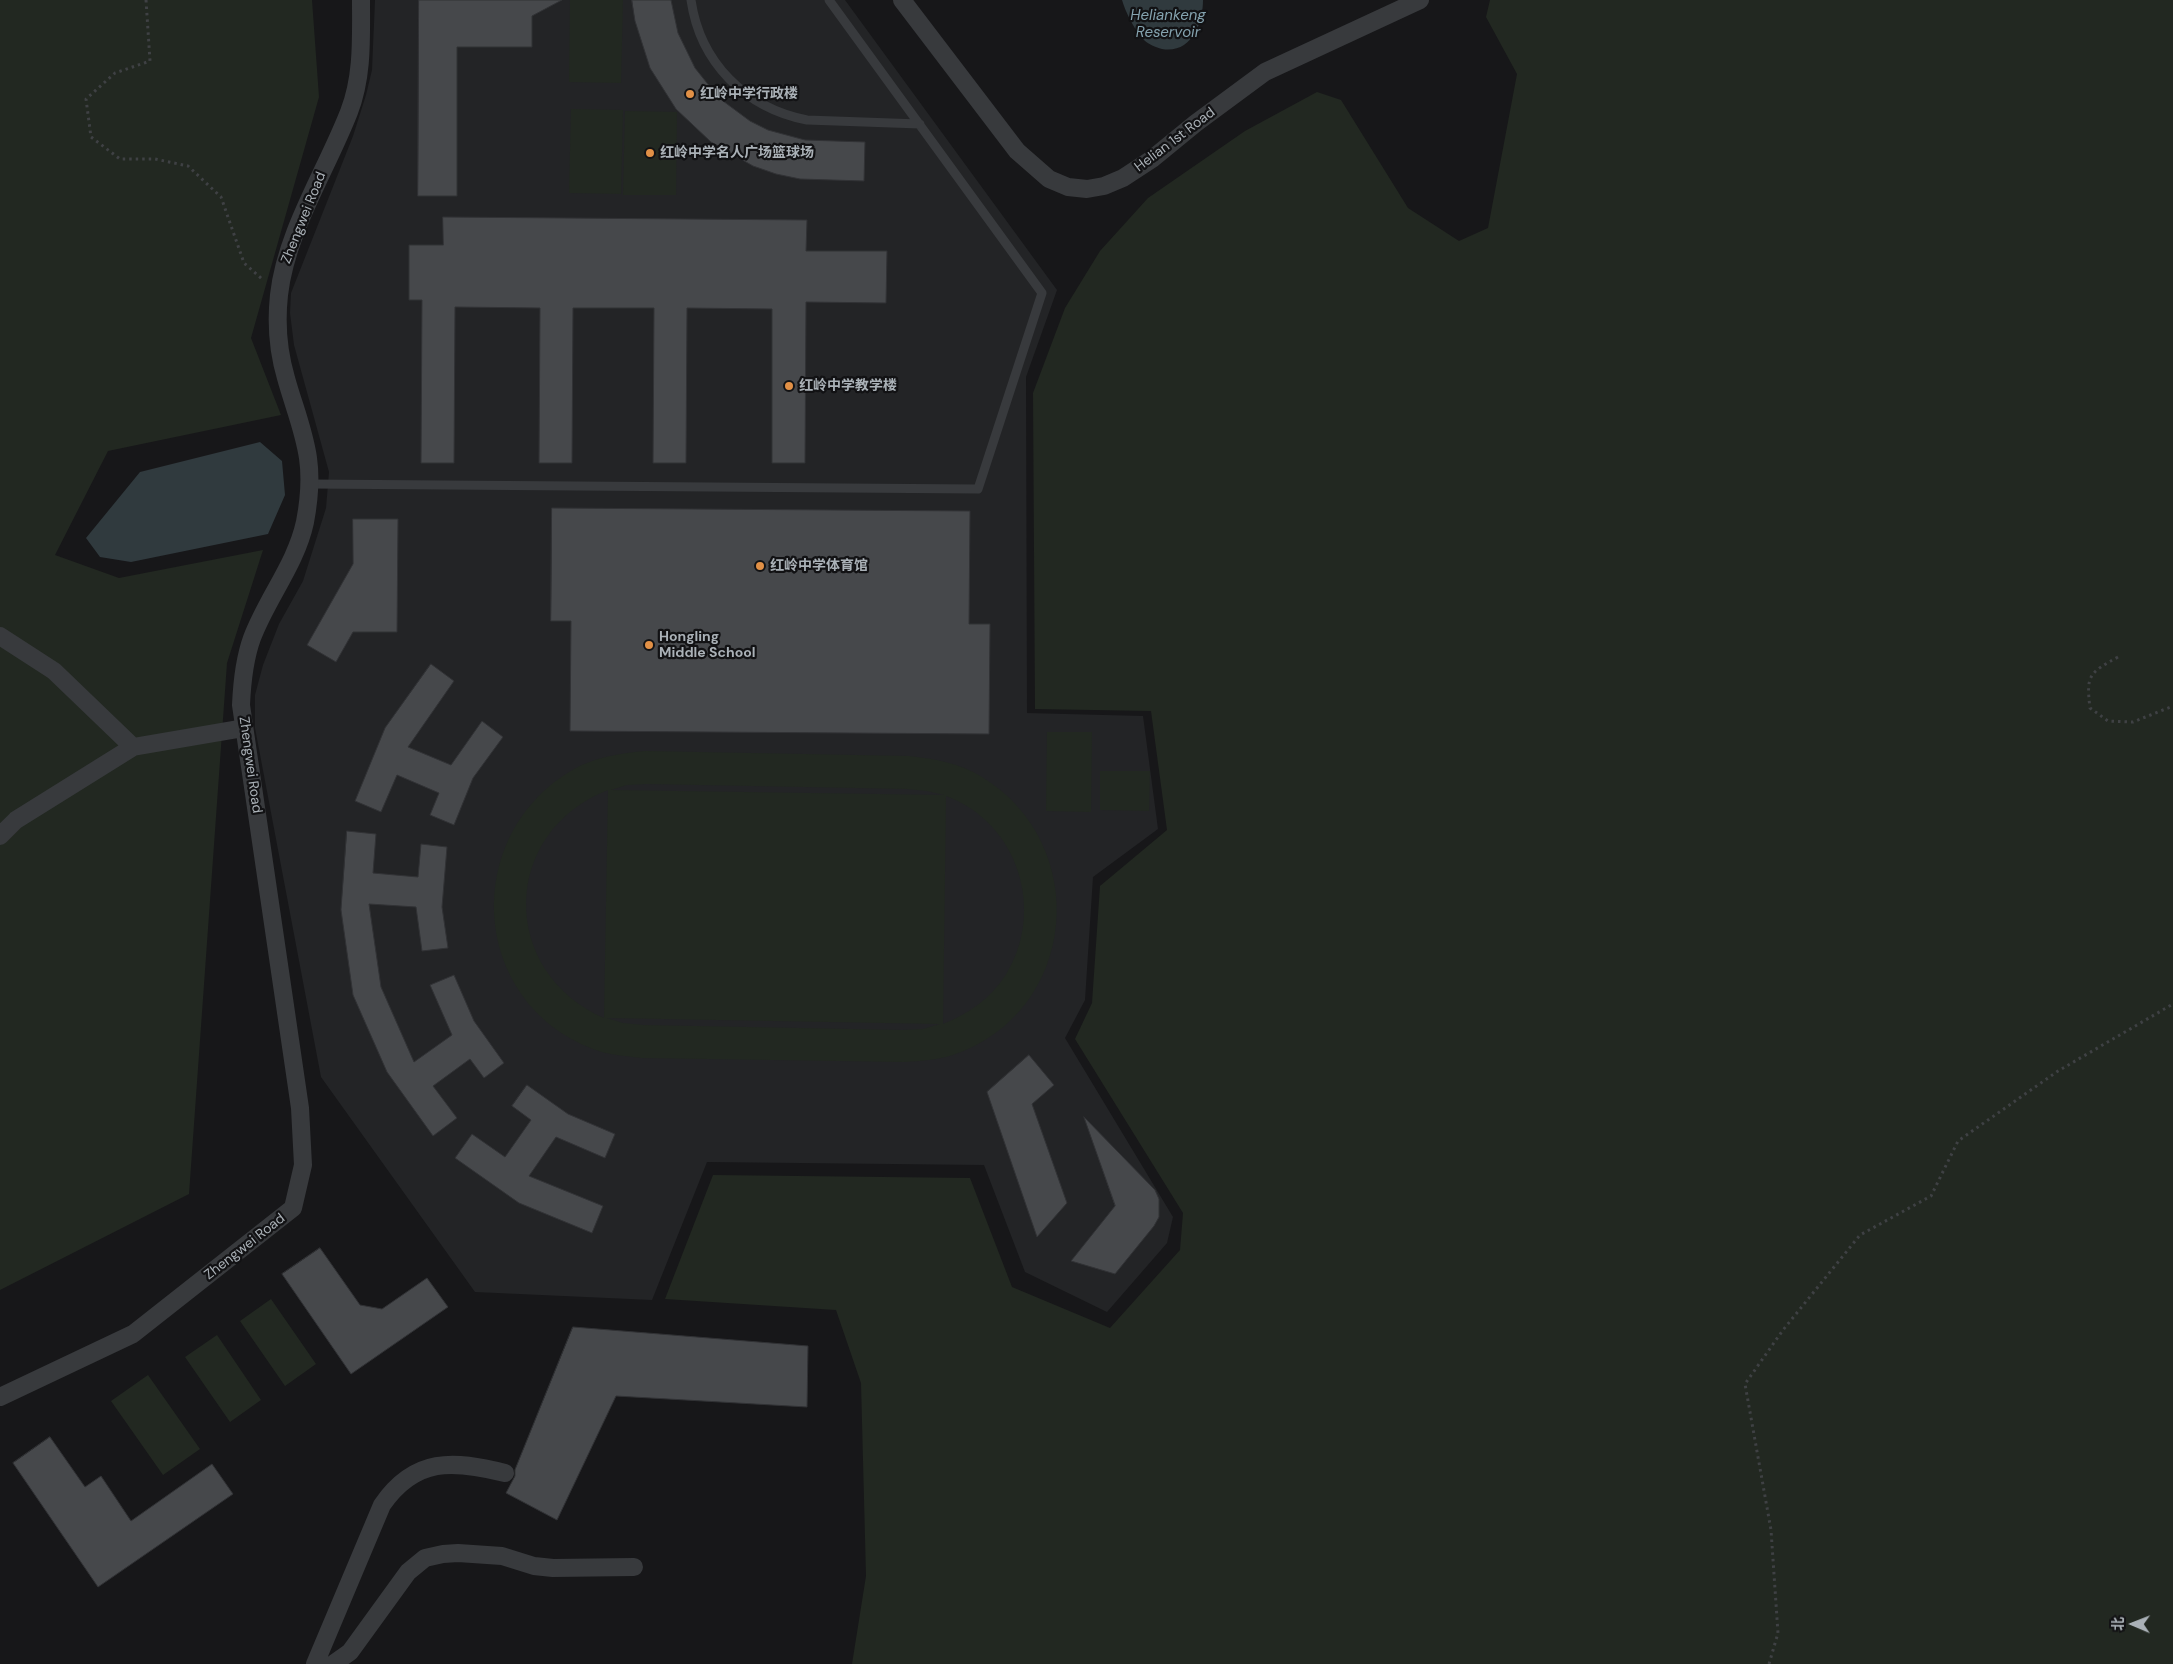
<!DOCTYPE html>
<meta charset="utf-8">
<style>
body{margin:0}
#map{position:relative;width:2173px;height:1664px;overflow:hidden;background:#171719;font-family:"DM Sans","Noto Sans SC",sans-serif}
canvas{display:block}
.north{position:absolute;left:2108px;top:1599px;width:50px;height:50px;-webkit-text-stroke:4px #121214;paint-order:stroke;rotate:271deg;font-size:14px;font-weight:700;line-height:20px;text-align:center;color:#aab1b7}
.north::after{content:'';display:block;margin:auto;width:18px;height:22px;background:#aab1b7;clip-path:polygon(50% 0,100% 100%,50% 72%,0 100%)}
</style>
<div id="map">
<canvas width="2173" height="1664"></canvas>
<div class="north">北</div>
</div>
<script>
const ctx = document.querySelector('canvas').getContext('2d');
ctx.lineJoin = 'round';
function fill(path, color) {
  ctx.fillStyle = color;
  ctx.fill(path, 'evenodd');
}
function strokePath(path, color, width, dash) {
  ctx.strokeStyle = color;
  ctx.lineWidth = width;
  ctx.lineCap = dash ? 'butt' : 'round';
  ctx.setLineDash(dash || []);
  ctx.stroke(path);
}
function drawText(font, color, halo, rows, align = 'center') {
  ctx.font = font + ' "DM Sans","Noto Sans SC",sans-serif';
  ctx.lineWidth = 4.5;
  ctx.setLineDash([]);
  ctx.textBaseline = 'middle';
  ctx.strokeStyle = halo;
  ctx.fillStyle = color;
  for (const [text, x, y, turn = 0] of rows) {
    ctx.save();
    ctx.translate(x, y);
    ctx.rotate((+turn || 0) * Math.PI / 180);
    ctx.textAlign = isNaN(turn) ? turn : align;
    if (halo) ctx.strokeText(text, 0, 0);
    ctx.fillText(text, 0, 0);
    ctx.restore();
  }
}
fill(new Path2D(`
 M 375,0 L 845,0 L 1057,290 L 1026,377 L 1027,713 L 1143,716 L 1158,829 L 1093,877 L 1085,1000 L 1065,1038 L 1173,1217 L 1167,1243 L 1107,1312 L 1025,1272 L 984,1165 L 707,1162 L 652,1300 L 475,1292 L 321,1077 L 255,728 L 255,695 L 263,665 L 279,624 L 303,581 L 326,508 L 329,472 L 294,345 L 290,313 L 291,293 L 353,136 L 366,95 L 372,70 Z`), '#232426');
fill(new Path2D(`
 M 0,0 L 312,0 L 319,97 L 251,338 L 281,415 L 108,451 L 55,555 L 119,578 L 263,550 L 227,663 L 189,1194 L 0,1290 Z
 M 570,0 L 623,0 L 621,83 L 569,82 Z
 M 1490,0 L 2173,0 L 2173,1664 L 852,1664 L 866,1576 L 861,1383 L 836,1310 L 665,1299 L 713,1175 L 970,1178 L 1012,1287 L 1110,1328 L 1180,1250 L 1183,1213 L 1075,1039 L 1092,1003 L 1100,886 L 1167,830 L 1151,711 L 1035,709 L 1033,393 L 1065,308 L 1100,251 L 1148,198 L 1245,131 L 1317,92 L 1341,100 L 1408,208 L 1459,241 L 1488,228 L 1517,74 L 1486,17 Z
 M 571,109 L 623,110 L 621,194 L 569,193 Z
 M 625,111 L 677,112 L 676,195 L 623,195 Z
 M 1047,732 L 1092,732 L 1091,812 L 1046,811 Z
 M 646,751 L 909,756 C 935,759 960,763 982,777 C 1093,845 1078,1013 953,1055 C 937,1060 920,1061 904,1062 L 641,1058 C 625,1056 608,1055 593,1049 C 469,1002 460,834 574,769 C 596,757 621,753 646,751 ZM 647,784 L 907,789 L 927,791 L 944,795 L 611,790 L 627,785 ZM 608,790 L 604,1017 L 604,1018 C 499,972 500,832 608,790 ZM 946,796 C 1019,823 1046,912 1005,976 C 990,999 968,1014 943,1024 ZM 607,1018 L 939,1024 L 940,1024 L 923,1029 L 903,1030 L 643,1025 L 623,1023 Z
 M 1100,771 L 1150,771 L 1149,811 L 1100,810 Z
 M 271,1299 L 316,1364 L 285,1386 L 240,1321 Z
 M 217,1335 L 261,1400 L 230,1422 L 185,1357 Z
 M 148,1375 L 200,1449 L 163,1475 L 111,1401 Z`), '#222821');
fill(new Path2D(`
 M 1122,0 L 1203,0 C 1203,24 1191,54 1162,49 C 1155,47 1147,44 1142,38 C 1133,27 1126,13 1122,0 Z
 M 260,442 L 282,461 L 285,495 L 268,534 L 131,562 L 100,557 L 86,538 L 140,472 Z`), '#303a3e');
const building = new Path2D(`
 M 419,0 L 562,0 L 532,16 L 532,47 L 457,47 L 457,196 L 418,196 Z
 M 632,0 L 671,0 L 678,33 L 695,68 L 719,98 L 750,121 L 768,130 L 805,140 L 865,142 L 864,181 L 800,179 L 776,174 L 753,166 L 711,142 L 676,109 L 650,68 L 635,21 Z
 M 443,217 L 807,220 L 806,251 L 887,251 L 886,303 L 806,302 L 805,463 L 772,463 L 772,309 L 687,308 L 686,463 L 653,463 L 654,308 L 573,308 L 572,463 L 539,463 L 540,308 L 455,307 L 454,463 L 421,463 L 422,300 L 409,300 L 409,245 L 443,245 Z
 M 552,508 L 970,511 L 969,624 L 990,624 L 989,734 L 570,731 L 571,621 L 551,621 Z
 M 353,519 L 398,519 L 397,632 L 353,632 L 336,662 L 307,645 L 353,564 Z
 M 431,664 L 454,681 L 408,747 L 451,765 L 482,721 L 503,737 L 473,778 L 454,825 L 430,815 L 439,793 L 397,775 L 381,812 L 355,801 L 385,728 Z
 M 347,831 L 376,834 L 373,873 L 418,877 L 421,844 L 447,847 L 442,907 L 448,948 L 422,951 L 416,907 L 369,904 L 381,987 L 414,1062 L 452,1035 L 430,985 L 454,975 L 474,1021 L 504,1063 L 484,1078 L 470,1059 L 433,1086 L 457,1118 L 433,1136 L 387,1072 L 353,995 L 341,910 Z
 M 1029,1055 L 1054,1085 L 1032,1104 L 1067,1203 L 1037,1237 L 987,1092 Z
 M 527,1085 L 568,1114 L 615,1134 L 605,1158 L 556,1137 L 529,1176 L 603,1206 L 592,1233 L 519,1203 L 455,1158 L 472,1134 L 505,1157 L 531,1120 L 512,1106 Z
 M 1084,1117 L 1155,1190 L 1159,1199 L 1159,1217 L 1154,1226 L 1115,1274 L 1071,1261 L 1115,1206 Z
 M 320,1248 L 360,1305 L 382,1309 L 427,1278 L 448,1307 L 351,1374 L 282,1274 Z
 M 573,1327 L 808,1346 L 807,1407 L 616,1396 L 557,1520 L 506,1493 L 515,1476 L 515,1470 Z
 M 50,1437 L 85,1487 L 101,1476 L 131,1521 L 212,1464 L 233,1494 L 98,1587 L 13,1463 Z`);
fill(building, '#46484b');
strokePath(building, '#313235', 1);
strokePath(new Path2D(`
 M 146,0 L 150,61 L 115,73 L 86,99 L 91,137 L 120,159 L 155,159 L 188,166 L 221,197 L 244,263 L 262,279
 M 2118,657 C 2089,673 2086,675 2090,708 L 2108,721 L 2133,722 L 2173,706
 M 1769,1664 L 1778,1633 L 1771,1530 L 1745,1384 L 1783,1330 L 1860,1235 L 1931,1196 L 1958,1141 L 2058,1071 L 2173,1004`), '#3f4144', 3, [2.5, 4]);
strokePath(new Path2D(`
 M 691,0 C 700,62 745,108 807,120 L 920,124
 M 310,484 L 978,489 L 1042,293 L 829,0`), '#383a3d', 9);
strokePath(new Path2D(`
 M 902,0 L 1017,151 L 1049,179 L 1068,187 L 1087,189 L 1104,186 L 1123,178 L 1152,159 L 1196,123 L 1265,72 L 1420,0
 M 0,636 L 54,671 L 133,747
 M 0,836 L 16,820 L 133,747 L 244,728
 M 0,1397 L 133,1334 L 293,1208 L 303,1165 L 300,1108 L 241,705 C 242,682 244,660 252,638 C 267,598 296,564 305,522 C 309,501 311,479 308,458 C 304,430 293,404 286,378 C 278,351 276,323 279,295 C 286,232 326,171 349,112 C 363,76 361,38 361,0
 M 315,1664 L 382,1505 C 415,1457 453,1460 505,1473
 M 333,1664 L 350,1652 L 408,1572 L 425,1558 L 443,1554 L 458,1553 L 502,1556 L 534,1566 L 553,1568 L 634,1567`), '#383a3d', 18);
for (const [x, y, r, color] of [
 [690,94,5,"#e19046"],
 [650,153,5,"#e19046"],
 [789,386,5,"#e19046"],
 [760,566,5,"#e19046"],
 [649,645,5,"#e19046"]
]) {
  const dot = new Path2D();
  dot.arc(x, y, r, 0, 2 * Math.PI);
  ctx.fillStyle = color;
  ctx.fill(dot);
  strokePath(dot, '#121214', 2);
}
drawText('bold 14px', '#aab1b7', '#121214', [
 ["红岭中学行政楼",700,94],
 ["红岭中学名人广场篮球场",660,153],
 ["红岭中学教学楼",799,386],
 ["红岭中学体育馆",770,566],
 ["Hongling",659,637],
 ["Middle School",659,653]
], 'left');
drawText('14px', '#aab1b7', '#121214', [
 ["Helian 1st Road",1175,140,-37],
 ["Zhengwei Road",304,218,-68],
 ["Zhengwei Road",250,765,82],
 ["Zhengwei Road",245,1247,-38]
]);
drawText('italic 15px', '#85a3af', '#121214', [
 ["Heliankeng",1168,16],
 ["Reservoir",1168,33]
]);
</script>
